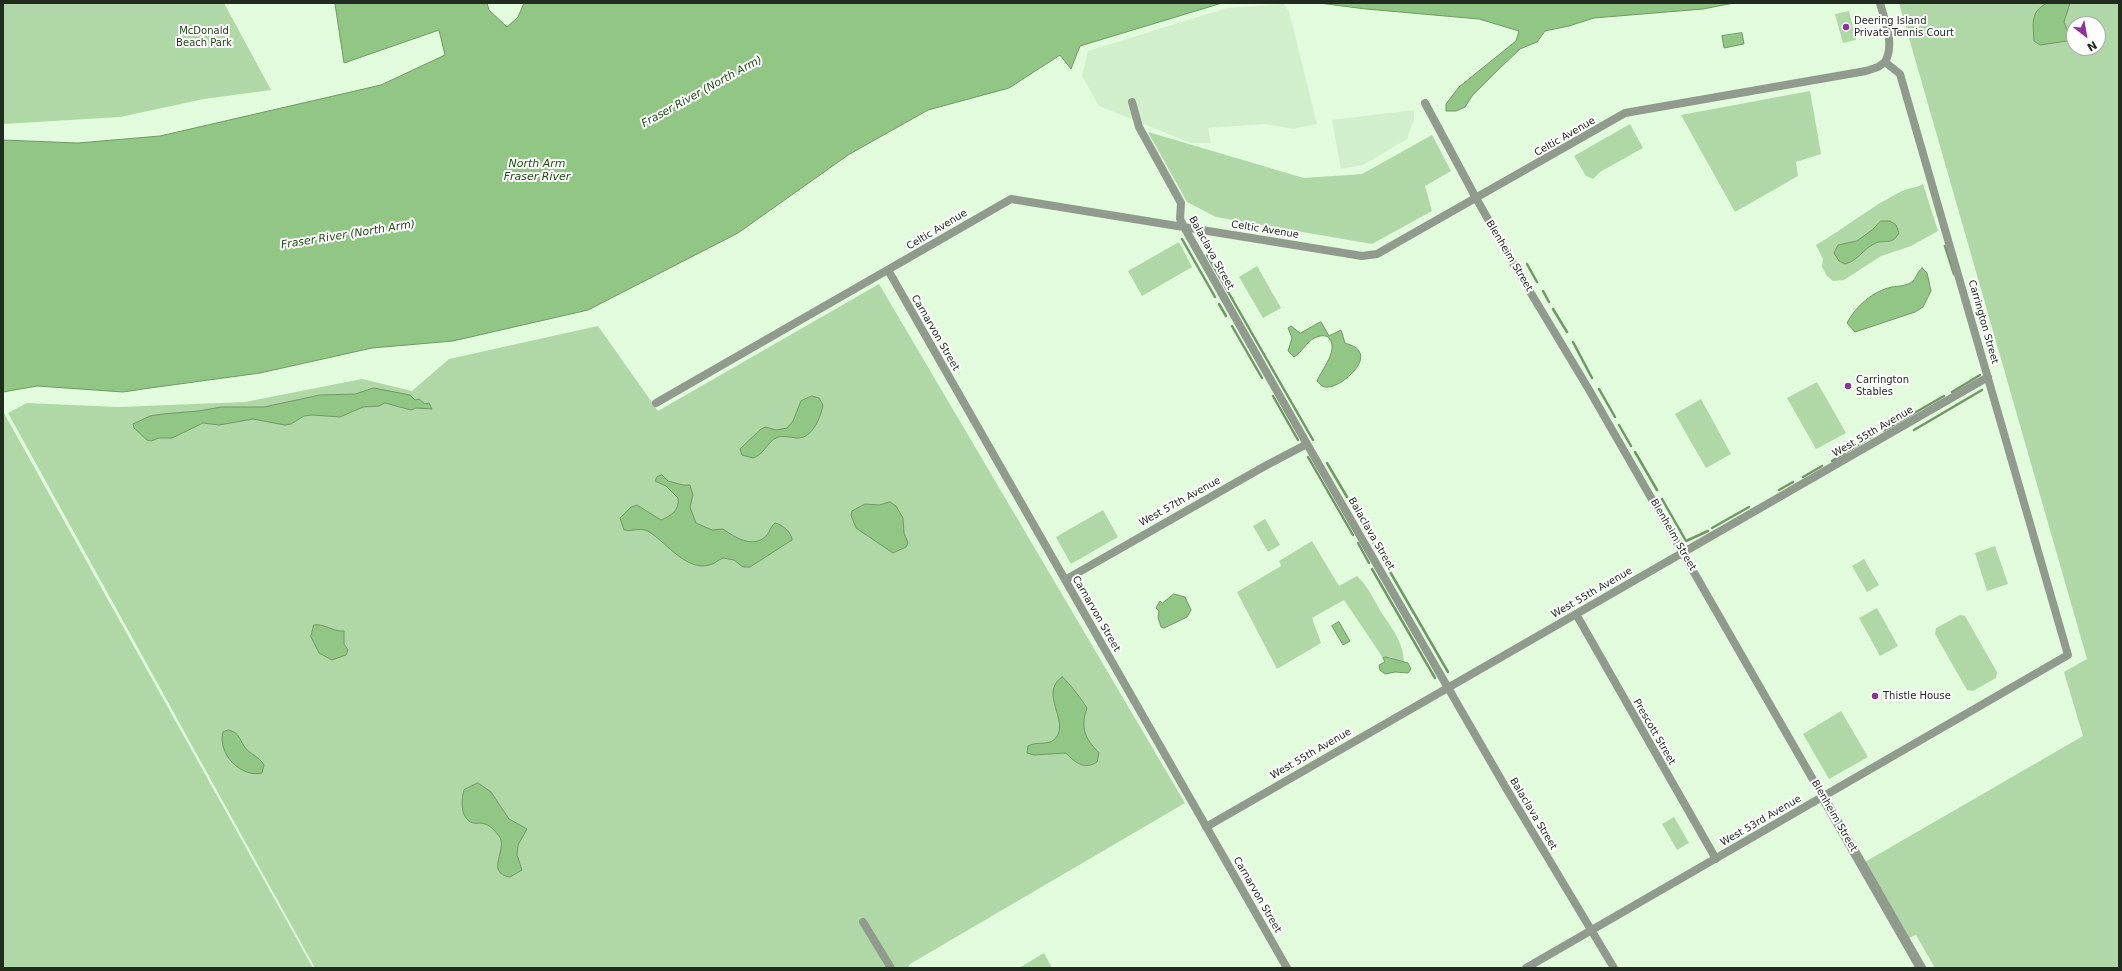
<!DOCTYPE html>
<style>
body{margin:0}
#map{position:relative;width:2122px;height:971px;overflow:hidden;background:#e2fbdc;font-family:"DejaVu Sans",sans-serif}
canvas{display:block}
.frame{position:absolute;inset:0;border:4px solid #222b20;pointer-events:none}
.north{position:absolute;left:2066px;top:16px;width:40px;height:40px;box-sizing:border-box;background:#fff;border:1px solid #a7aaa6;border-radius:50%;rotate:149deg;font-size:11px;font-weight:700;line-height:16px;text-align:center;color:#222b20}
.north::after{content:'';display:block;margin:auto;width:14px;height:18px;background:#8c339f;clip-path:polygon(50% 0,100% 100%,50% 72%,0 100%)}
</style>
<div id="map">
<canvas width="2122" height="971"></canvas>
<div class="frame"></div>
<div class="north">N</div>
</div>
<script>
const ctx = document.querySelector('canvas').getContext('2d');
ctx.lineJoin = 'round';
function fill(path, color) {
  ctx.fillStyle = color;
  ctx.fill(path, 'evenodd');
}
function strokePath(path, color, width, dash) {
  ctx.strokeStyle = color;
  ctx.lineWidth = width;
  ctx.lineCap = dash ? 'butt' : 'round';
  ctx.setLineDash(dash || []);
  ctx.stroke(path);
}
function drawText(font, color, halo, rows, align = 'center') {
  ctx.font = font + ' "DejaVu Sans",sans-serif';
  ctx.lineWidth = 4;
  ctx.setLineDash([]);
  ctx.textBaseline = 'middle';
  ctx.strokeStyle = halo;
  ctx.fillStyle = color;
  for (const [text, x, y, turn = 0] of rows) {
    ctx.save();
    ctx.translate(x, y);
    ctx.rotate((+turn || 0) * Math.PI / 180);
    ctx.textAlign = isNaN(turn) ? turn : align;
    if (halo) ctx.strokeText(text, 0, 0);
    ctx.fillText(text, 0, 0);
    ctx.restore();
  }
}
fill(new Path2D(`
 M 1284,4 L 1289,11 L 1317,124 L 1293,129 L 1264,124 L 1208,128 L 1211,143 L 1191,143 L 1099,106 L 1082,76 L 1088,51 L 1227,8 Z
 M 1414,110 L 1414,119 L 1407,139 L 1363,165 L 1341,169 L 1332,120 Z`), '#d1efcb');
fill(new Path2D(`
 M 3,3 L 224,3 L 271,90 L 204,99 L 120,117 L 3,124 Z
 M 1899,3 L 2119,3 L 2119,968 L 1935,968 L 1916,935 L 1909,938 L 1865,862 L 2083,736 L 2064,672 L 2087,659 ZM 2074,24 L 2098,24 L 2098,48 L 2074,48 Z
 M 1849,11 L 1856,40 L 1843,43 L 1835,14 Z
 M 1810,91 L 1821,154 L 1796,162 L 1798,176 L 1735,212 L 1681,115 Z
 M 1630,124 L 1643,148 L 1600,172 L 1593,179 L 1586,176 L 1574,156 Z
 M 1148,132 L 1304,178 L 1362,174 L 1432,135 L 1451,171 L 1425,186 L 1432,211 L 1372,244 L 1216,217 L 1187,202 Z
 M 1923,184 L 1938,231 L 1911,246 L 1881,256 L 1844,280 L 1833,281 L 1827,276 L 1822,267 L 1823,259 L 1816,245 C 1845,228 1870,207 1900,192 C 1907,188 1916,188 1923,184 Z
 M 1179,242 L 1192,267 L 1142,296 L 1128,271 Z
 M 1257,266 L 1281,308 L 1263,318 L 1239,277 Z
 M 879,284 L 1185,803 L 910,964 L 908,968 L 315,968 L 8,413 L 27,403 L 119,407 L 245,402 L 362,379 L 412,391 L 449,359 L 598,326 L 658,411 Z
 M 1817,382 L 1846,433 L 1816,449 L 1787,398 Z
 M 1701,399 L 1731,454 L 1706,468 L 1675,414 Z
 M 3,413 L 4,413 L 313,968 L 3,968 Z
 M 1103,510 L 1118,537 L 1071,564 L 1056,537 Z
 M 1265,519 L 1280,545 L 1268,552 L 1253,526 Z
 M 1312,541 L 1339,586 L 1357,576 C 1369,587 1374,601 1383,615 C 1393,629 1404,645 1404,663 L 1398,662 L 1391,657 L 1383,658 L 1344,600 L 1312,618 L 1321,643 L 1277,669 L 1237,592 L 1281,566 L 1279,561 Z
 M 1995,546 L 2008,584 L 1987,591 L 1975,553 Z
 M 1864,559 L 1879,585 L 1867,592 L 1852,566 Z
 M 1877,608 L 1898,646 L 1880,656 L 1859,618 Z
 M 1960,615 L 1965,616 L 1997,672 L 1996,678 L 1973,691 L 1967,690 L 1935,634 L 1936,628 Z
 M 1841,711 L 1868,757 L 1829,779 L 1803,734 Z
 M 1674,817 L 1689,843 L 1677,850 L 1662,824 Z
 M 1044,953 L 1052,968 L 1019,968 Z`), '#b0d8a7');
const water = new Path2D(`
 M 336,3 L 487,3 L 489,10 L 507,27 L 518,17 L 524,3 L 1222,3 L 1080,46 L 1071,69 L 1060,55 L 1009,88 L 928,110 L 848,155 L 738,233 L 588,310 L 453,341 L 372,348 L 260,373 L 150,388 L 123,392 L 37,386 L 3,392 L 3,140 L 78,143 L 160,136 L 381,85 L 445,55 L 439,30 L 344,63 L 335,4 Z
 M 1319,3 L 1734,3 L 1703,9 L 1594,18 L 1569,26 L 1545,31 L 1537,42 L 1520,49 L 1500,68 L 1472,96 L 1465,107 L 1456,111 L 1446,111 L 1446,104 L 1459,87 L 1516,41 L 1519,31 L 1479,19 L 1366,9 Z
 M 2047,3 L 2070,3 L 2064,22 L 2070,37 L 2067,41 L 2040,45 L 2034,41 C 2033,23 2030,12 2047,3 Z
 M 1742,33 L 1744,44 L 1724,48 L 1722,36 Z
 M 1881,221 L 1890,221 L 1896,225 L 1899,233 C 1891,247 1884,238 1874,244 C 1863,249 1858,261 1845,264 L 1839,261 L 1834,253 L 1838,245 L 1857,241 L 1872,230 Z
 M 1922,268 L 1927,273 L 1931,291 L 1923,307 L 1915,312 L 1855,332 L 1847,323 C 1856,306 1873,291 1892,287 C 1899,286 1907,286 1913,281 C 1917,277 1917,272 1922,268 Z
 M 1321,322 L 1329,336 L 1341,330 L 1345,343 C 1350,345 1356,346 1359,351 C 1368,364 1340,387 1328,387 C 1323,388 1321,385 1317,381 C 1322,369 1339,350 1329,338 C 1325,334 1319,336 1314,338 C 1305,344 1302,352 1294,357 L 1288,351 L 1292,338 L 1288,328 L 1291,326 L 1300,333 Z
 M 374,388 L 410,395 L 415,400 L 419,399 L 425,404 L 429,403 L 432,409 L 416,408 L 411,410 L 385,403 L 379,406 L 363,407 L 340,417 L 313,415 L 304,416 L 291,424 L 285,425 L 253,419 L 219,425 L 203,423 L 172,438 L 159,438 L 151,441 L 147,440 L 134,428 L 133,424 L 150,416 L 163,414 L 199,411 L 221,407 L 264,407 L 320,395 L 355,394 Z
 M 812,396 L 819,398 L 823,405 C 821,416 813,438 798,438 C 790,438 782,434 774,439 C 766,445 763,455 753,458 L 742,455 L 740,449 L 761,429 L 766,427 L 776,430 L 787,428 L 793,421 L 801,401 Z
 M 662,475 L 668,481 L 683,485 L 690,485 L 693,495 L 690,507 L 696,523 L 712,530 L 723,529 C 734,537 753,549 766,536 C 770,532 770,527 775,523 C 782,524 792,533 792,540 L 750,567 L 743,567 L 734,560 L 723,558 C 718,560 715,564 709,565 C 687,571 667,544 651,533 C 642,526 633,532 624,530 L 620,518 L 631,507 L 637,505 L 661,520 C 671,516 680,510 678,498 L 666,486 L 655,481 L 657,477 Z
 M 890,502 L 896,506 L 903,518 L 904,533 L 908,543 L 906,547 L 893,553 L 856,528 L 851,515 L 852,511 L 865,504 L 879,505 Z
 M 1174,594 L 1185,597 L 1191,610 L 1187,617 L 1164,628 L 1161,627 L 1158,617 L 1159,611 L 1156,608 L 1160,601 L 1162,603 Z
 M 1339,622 L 1350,641 L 1343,645 L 1332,626 Z
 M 314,625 C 324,623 333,632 344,631 L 344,644 L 348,650 L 346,655 L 332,660 L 319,653 L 311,637 Z
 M 1386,657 L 1408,663 L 1411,669 L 1408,673 L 1395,672 L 1385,674 L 1380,670 L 1379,665 L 1385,662 L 1383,658 Z
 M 1062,677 C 1065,677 1085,704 1087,708 C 1080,729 1085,738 1099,753 L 1097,762 C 1085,770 1075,763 1066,753 L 1034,755 L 1027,753 L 1028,746 C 1036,741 1048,746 1055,739 C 1071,721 1038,694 1062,677 Z
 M 229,730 C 239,733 239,738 244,746 C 249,754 260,757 264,765 L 262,773 C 241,778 217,754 223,732 Z
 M 478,783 L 491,792 L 509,819 L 527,829 L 518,845 L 517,855 L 522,870 L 510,877 C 484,873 509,848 499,836 C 495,831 491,826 485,824 C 481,822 477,824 473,823 C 460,819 461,800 464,790 Z`);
fill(water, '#91c685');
strokePath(water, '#709867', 1);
strokePath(new Path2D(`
 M 1182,239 L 1215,297
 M 1945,246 L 1954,274
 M 1207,255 L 1313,440
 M 1527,264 L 1537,282
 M 1543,291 L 1549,302
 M 1219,304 L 1226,316
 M 1553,309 L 1567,332
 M 1232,326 L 1262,378
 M 1573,342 L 1592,378
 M 1599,389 L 1615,417
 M 1952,392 L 1980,375
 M 1273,396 L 1298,440
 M 1619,425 L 1631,446
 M 1914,430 L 1982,390
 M 1883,431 L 1944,396
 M 1635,452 L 1657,490
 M 1308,457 L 1353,535
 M 1832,461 L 1873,436
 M 1327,463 L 1347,497
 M 1803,477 L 1822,466
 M 1779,490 L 1793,482
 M 1662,499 L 1686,541 L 1708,531
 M 1356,513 L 1448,672
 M 1712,528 L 1749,507
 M 1358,543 L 1369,563
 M 1372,569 L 1435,678`), '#709867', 2.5);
strokePath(new Path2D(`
 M 1132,102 L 1139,127 L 1181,203 L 1180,219 L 1184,227 L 1307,444 L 1506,788 L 1614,968
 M 1425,103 L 1476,198 L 1514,265 L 1588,388 L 1823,797
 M 888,270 L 1287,968
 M 656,403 L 1011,199 L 1362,256 L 1377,254 L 1625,113 L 1866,71 L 1878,67 L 1885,62
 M 1065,580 L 1265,466 L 1307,444
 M 1576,614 L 1716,859
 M 1206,827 L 1988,377
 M 863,922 L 891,968
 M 1526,968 L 2068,655 L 1900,74 L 1885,62 C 1895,44 1885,22 1880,3`), '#909a8d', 8);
strokePath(new Path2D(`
 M 1823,797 L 1921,968`), '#909a8d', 10);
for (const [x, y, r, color] of [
 [1846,27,4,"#8c339f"],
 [1848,386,4,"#8c339f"],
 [1875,696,4,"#8c339f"]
]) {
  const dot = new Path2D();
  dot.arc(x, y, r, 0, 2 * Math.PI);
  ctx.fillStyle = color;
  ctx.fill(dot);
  strokePath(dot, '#fff', 1.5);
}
drawText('10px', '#222b20', '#fff', [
 ["Deering Island",1854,21],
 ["Private Tennis Court",1854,33],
 ["Carrington",1856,380],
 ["Stables",1856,392],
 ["Thistle House",1883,696]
], 'left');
drawText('10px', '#1a3d11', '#fff', [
 ["McDonald",204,31],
 ["Beach Park",204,43]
]);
drawText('10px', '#222b20', '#fff', [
 ["Celtic Avenue",1565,137,-30],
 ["Celtic Avenue",937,230,-31],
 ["Celtic Avenue",1265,230,9],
 ["Balaclava Street",1211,253,61],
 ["Blenheim Street",1509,256,59],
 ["Carrington Street",1983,322,74],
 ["Carnarvon Street",935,333,60],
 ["West 55th Avenue",1873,432,-30],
 ["West 57th Avenue",1180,502,-29],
 ["Balaclava Street",1371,534,60],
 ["Blenheim Street",1673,535,60],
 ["West 55th Avenue",1592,593,-30],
 ["Carnarvon Street",1096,614,60],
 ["Prescott Street",1654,732,60],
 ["West 55th Avenue",1311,754,-30],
 ["Balaclava Street",1533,814,59],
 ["Blenheim Street",1834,816,60],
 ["West 53rd Avenue",1761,821,-30],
 ["Carnarvon Street",1257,895,60]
]);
drawText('italic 11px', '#1b4e0e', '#fff', [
 ["Fraser River (North Arm)",702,92,-29],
 ["North Arm",537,164],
 ["Fraser River",537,177],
 ["Fraser River (North Arm)",348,235,-9]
]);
</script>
